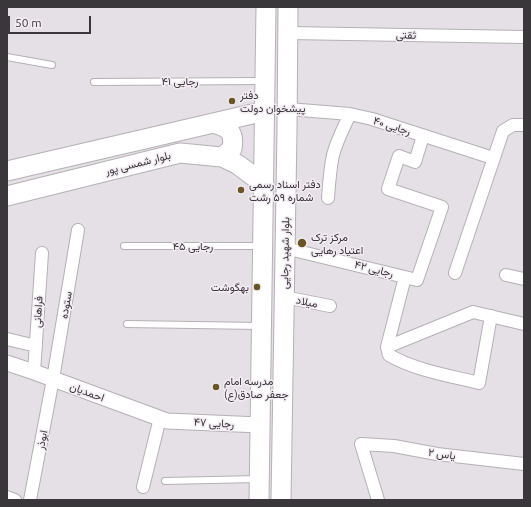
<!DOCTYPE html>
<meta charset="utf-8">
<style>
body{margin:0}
#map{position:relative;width:531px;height:507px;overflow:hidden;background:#e5e0e6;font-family:Ubuntu,sans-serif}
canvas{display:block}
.frame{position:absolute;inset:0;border:8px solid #393739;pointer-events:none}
.scale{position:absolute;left:8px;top:16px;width:83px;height:18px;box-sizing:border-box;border:2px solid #393739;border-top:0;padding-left:5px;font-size:12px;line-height:14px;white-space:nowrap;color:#393739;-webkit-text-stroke:3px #f3edf3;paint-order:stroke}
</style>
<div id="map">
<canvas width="531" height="507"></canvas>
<div class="frame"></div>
<div class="scale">50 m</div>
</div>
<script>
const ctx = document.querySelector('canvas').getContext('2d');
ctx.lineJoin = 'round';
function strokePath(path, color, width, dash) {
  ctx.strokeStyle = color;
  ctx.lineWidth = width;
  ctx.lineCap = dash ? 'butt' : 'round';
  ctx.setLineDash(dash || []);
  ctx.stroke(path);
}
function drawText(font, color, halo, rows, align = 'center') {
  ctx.font = font + ' Ubuntu,Vazirmatn,sans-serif';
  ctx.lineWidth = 3;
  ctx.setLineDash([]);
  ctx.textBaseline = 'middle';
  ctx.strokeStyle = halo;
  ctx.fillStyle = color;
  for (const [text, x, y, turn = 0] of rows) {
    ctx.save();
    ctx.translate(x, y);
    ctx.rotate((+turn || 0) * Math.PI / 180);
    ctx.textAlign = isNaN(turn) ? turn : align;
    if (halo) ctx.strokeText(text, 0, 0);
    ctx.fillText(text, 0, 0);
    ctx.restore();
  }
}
const service = new Path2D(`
 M 7,57 L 52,65
 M 94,82 L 264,81
 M 124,246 L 261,246
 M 127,324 L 260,326
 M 165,481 L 258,479`);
const minor = new Path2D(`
 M 289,33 L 524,37
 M 288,109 L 350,114 L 372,119 L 493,158
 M 328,198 C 329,183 330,169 333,155 C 337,140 344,127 350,114
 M 285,248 L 417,280 L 442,207 L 388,189 L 399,156 L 415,162 L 423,136
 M 455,273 L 503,131 L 513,125 L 524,125
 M 506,275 L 524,279
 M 405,277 L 387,347 L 389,355 C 414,370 451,376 479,383 L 491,316
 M 284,297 L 330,306
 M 7,339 L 36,346
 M 387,347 L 473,312 L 524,324
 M 34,372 L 42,253
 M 143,487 L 160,418
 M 7,497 L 15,500
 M 30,500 L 53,379 L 78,230
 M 378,500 L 361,444 L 394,446 L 437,454 L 524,464`);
const tertiary = new Path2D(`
 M 7,363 L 34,372 L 167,421 L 260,425`);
const primary = new Path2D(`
 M 213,123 C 228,127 235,131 232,149 L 222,157
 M 7,171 L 265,111
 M 7,196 L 180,153 L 222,157 L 237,164 L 264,184
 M 259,500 L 266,7
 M 281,500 L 287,131 L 288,7`);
strokePath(service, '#b5b0b5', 8);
strokePath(minor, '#b5b0b5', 14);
strokePath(tertiary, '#b5b0b5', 17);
strokePath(primary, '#b5b0b5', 21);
strokePath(service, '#fff', 6);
strokePath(minor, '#fff', 12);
strokePath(tertiary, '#fff', 15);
strokePath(primary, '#fff', 19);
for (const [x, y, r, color] of [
 [232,101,4,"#6a5625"],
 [241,190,4,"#6a5625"],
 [302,243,5,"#6a5625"],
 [257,287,4,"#6a5625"],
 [216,387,4,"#6a5625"]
]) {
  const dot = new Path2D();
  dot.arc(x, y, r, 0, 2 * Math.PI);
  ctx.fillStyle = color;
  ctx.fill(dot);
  strokePath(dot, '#f3edf3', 1.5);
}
drawText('11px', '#393739', '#f3edf3', [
 ["ثقتی",406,35,1],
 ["رجایی ۴۱",180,81],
 ["رجایی ۴۰",392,126,17],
 ["بلوار شمسی پور",138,163,-14],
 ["رجایی ۴۵",193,246],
 ["بلوار شهید رجایی",285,253,-89],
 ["رجایی ۴۲",374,269,14],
 ["میلاد",307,302,12],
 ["ستوده",66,305,-80],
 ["فراهانی",38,312,-87],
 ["احمدیان",87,392,20],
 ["رجایی ۴۷",214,423,3],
 ["ابوذر",42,440,-79],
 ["یاس ۲",442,454,8]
]);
drawText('11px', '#393739', '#f3edf3', [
 ["دفتر",240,95],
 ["پیشخوان دولت",240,108],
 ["دفتر اسناد رسمی",249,184],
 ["شماره ۵۹ رشت",249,197],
 ["مرکز ترک",311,237],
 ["اعتیاد رهایی",311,250],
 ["بهگوشت",249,287,"right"],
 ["مدرسه امام",224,381],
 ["جعفر صادق(ع)",224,394]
], 'left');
</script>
